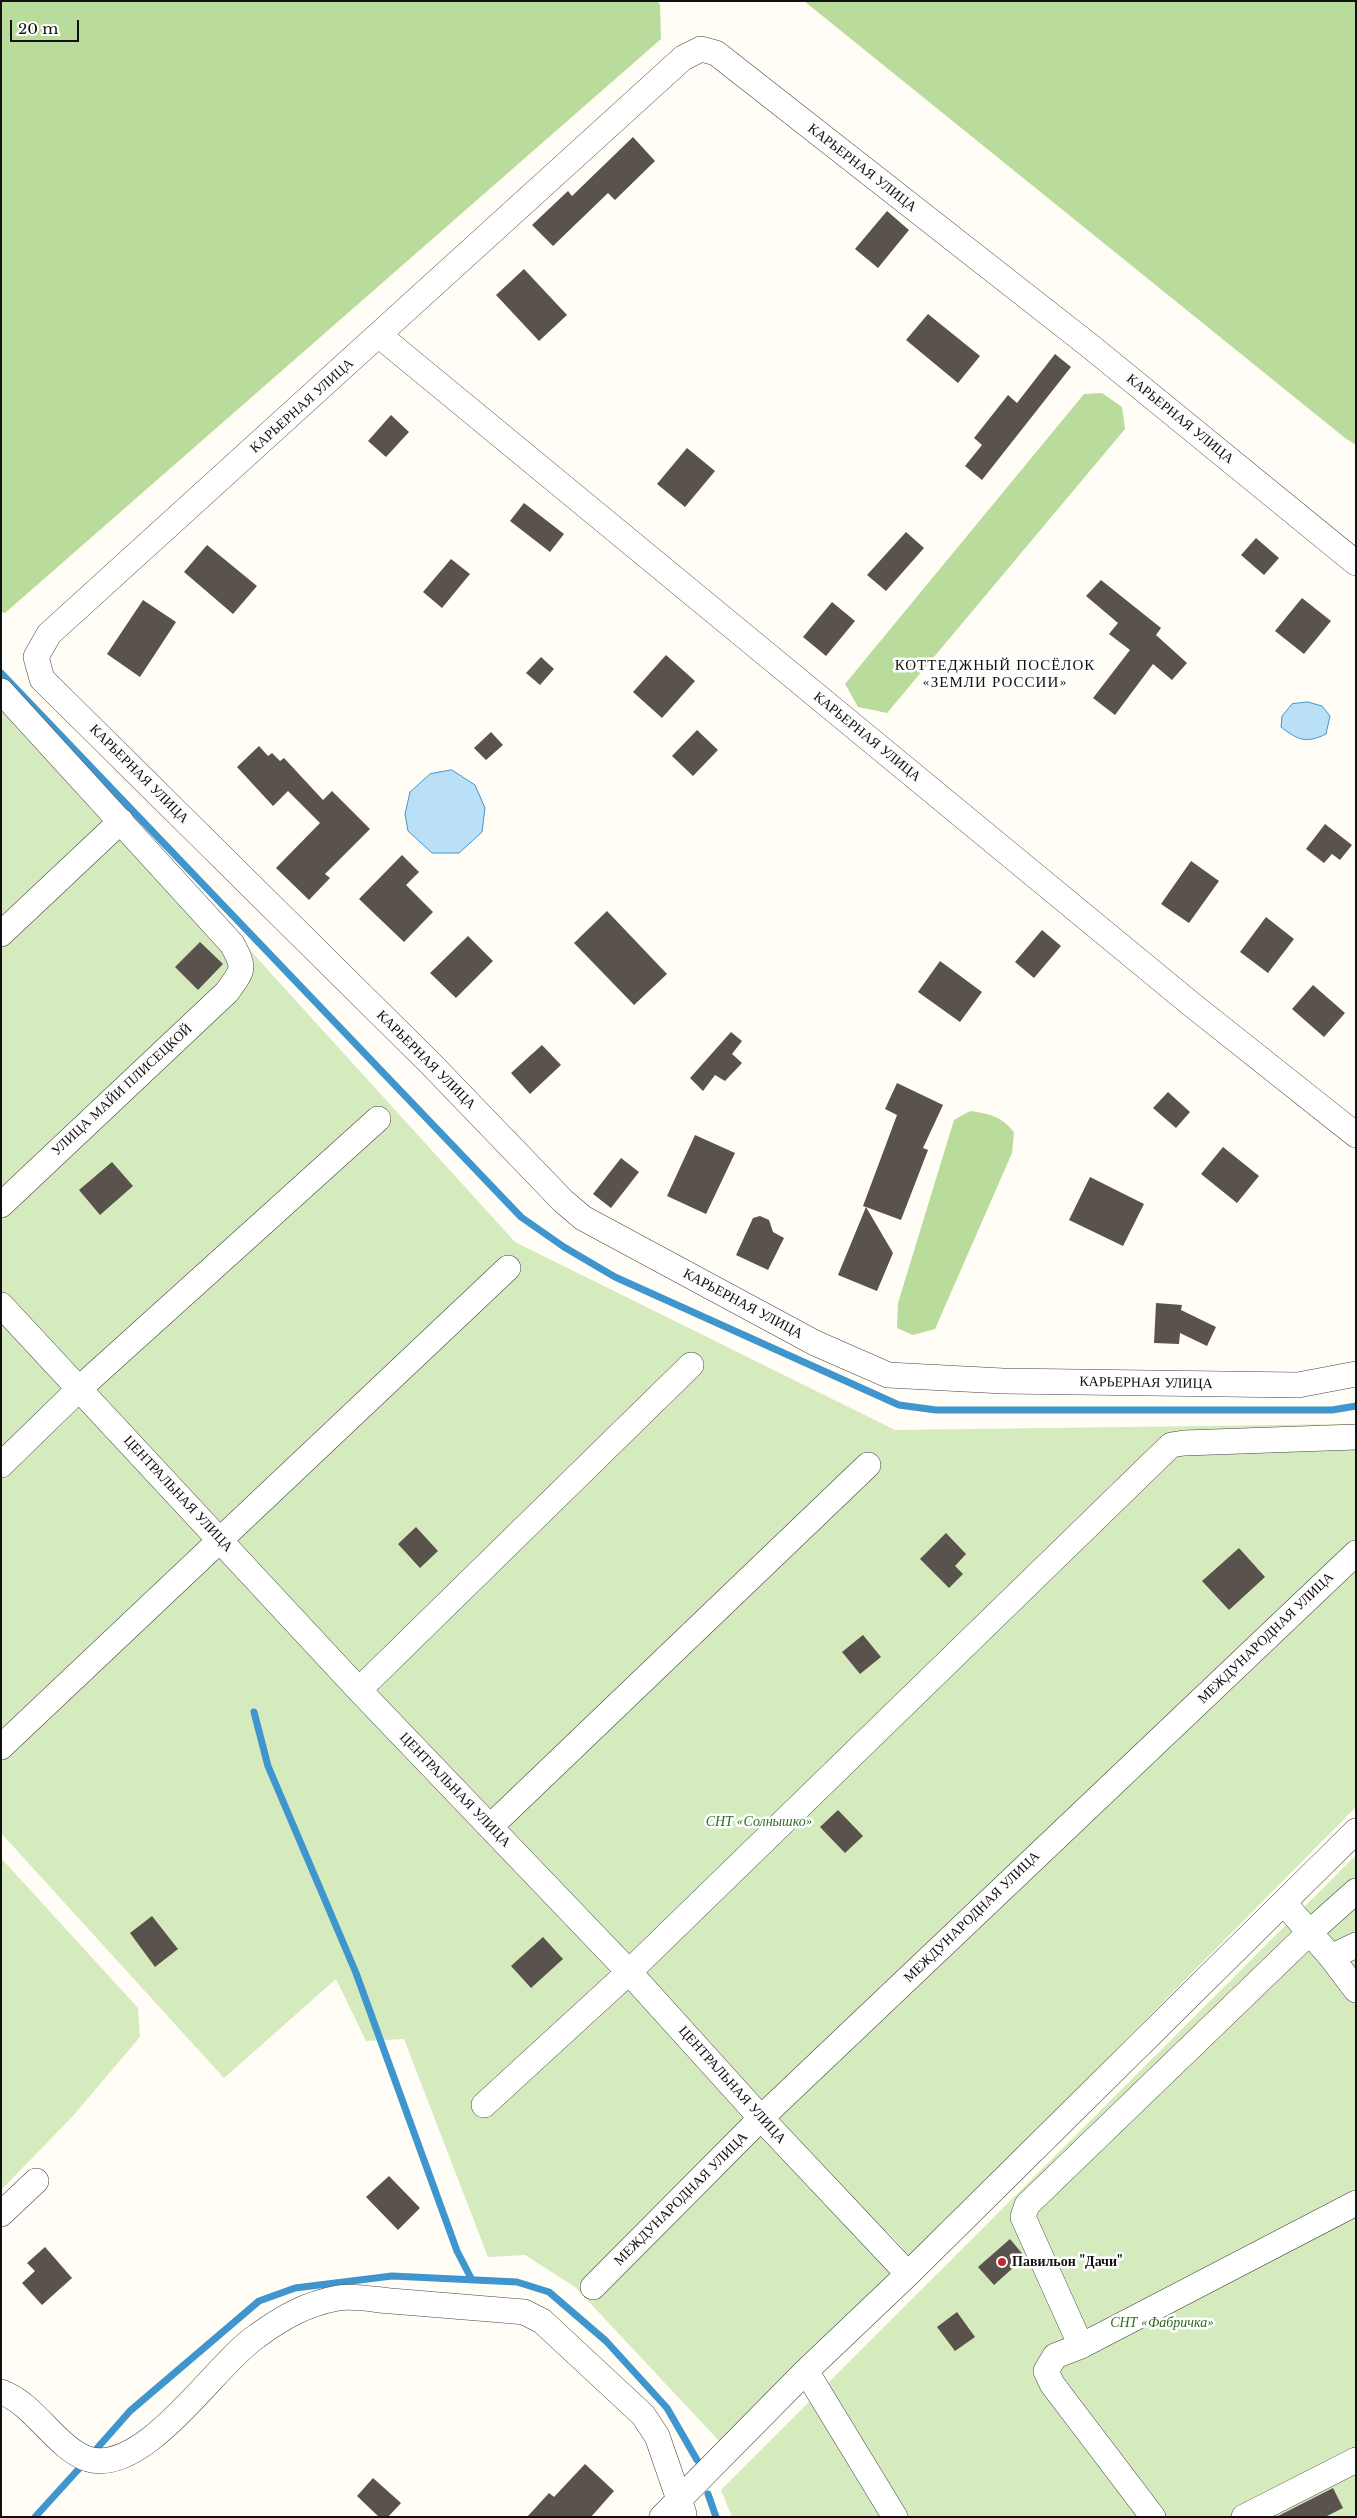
<!DOCTYPE html>
<meta charset="utf-8">
<style>
body{margin:0}
#map{position:relative;width:1357px;height:2518px;overflow:hidden;background:#fffdf5;font-family:"Libre Baskerville",serif}
canvas{display:block}
.frame{position:absolute;inset:0;border:2px solid #111;pointer-events:none}
.scale{position:absolute;left:10px;top:20px;width:69px;height:22px;box-sizing:border-box;border:2px solid #111;border-top:0;padding-left:6px;font-size:15px;line-height:18px;white-space:nowrap;color:#111;-webkit-text-stroke:4px #fff;paint-order:stroke}
</style>
<div id="map">
<canvas width="1357" height="2518"></canvas>
<div class="frame"></div>
<div class="scale">20 m</div>
</div>
<script>
const ctx = document.querySelector('canvas').getContext('2d');
ctx.lineJoin = 'round';
function fill(path, color) {
  ctx.fillStyle = color;
  ctx.fill(path, 'evenodd');
}
function strokePath(path, color, width, dash) {
  ctx.strokeStyle = color;
  ctx.lineWidth = width;
  ctx.lineCap = dash ? 'butt' : 'round';
  ctx.setLineDash(dash || []);
  ctx.stroke(path);
}
function drawText(font, color, halo, rows, align = 'center') {
  ctx.font = font + ' "Libre Baskerville",serif';
  ctx.lineWidth = 5;
  ctx.setLineDash([]);
  ctx.textBaseline = 'middle';
  ctx.strokeStyle = halo;
  ctx.fillStyle = color;
  for (const [text, x, y, turn = 0] of rows) {
    ctx.save();
    ctx.translate(x, y);
    ctx.rotate((+turn || 0) * Math.PI / 180);
    ctx.textAlign = isNaN(turn) ? turn : align;
    if (halo) ctx.strokeText(text, 0, 0);
    ctx.fillText(text, 0, 0);
    ctx.restore();
  }
}
fill(new Path2D(`
 M 1,676 L 515,1242 L 895,1430 L 1356,1424 L 1356,1807 L 911,2257 L 887,2231 L 877,2241 L 892,2275 L 720,2442 L 575,2287 L 525,2255 L 488,2257 L 404,2039 L 366,2041 L 336,1979 L 224,2078 L 1,1833 Z
 M 1356,1855 L 1356,2517 L 732,2517 L 721,2490 Z
 M 1,1858 L 138,2008 L 140,2037 L 72,2117 L 1,2190 Z`), '#d5ebbd');
fill(new Path2D(`
 M 1,1 L 656,1 L 660,4 L 661,39 L 5,613 L 1,612 Z
 M 804,1 L 1356,1 L 1356,445 L 1345,438 Z
 M 1102,393 L 1122,407 L 1125,429 L 887,713 L 858,707 L 845,684 L 1084,394 Z
 M 970,1111 C 990,1114 1001,1116 1014,1132 L 1012,1153 L 935,1329 L 913,1335 L 897,1328 L 898,1303 L 954,1120 Z`), '#b9dc9c');
const water = new Path2D(`
 M 1308,702 L 1322,706 L 1330,716 L 1326,734 C 1306,744 1298,740 1281,727 L 1282,716 L 1292,704 Z
 M 452,770 L 475,785 L 485,808 L 482,832 L 459,853 L 432,853 L 408,831 L 405,814 L 410,792 L 430,774 Z`);
fill(water, '#b9e0f7');
strokePath(water, '#3f96cf', 1);
strokePath(new Path2D(`
 M 1,673 L 521,1217 L 564,1247 L 615,1277 L 899,1405 L 936,1410 L 1332,1410 L 1356,1406
 M 254,1712 L 268,1766 L 356,1973 L 457,2251 L 472,2280
 M 92,2454 L 130,2411 L 259,2301 L 295,2288 L 392,2276 L 517,2282 L 549,2292 L 606,2341 L 667,2408 L 697,2460
 M 708,2494 L 716,2517
 M 35,2517 L 85,2462`), '#3f96cf', 7);
fill(new Path2D(`
 M 633,137 L 655,161 L 615,200 L 608,193 L 553,246 L 532,225 L 568,191 L 572,196 Z
 M 887,211 L 909,230 L 878,268 L 855,249 Z
 M 524,269 L 567,315 L 539,341 L 496,295 Z
 M 928,314 L 980,356 L 958,383 L 906,340 Z
 M 1055,354 L 1071,367 L 982,480 L 965,466 L 982,445 L 974,438 L 1008,395 L 1017,403 Z
 M 391,415 L 409,432 L 386,457 L 368,441 Z
 M 687,448 L 715,471 L 685,507 L 657,484 Z
 M 524,503 L 564,534 L 550,552 L 510,521 Z
 M 906,532 L 924,548 L 886,591 L 867,575 Z
 M 1256,538 L 1279,558 L 1264,575 L 1241,555 Z
 M 207,545 L 257,586 L 233,614 L 184,572 Z
 M 451,559 L 470,574 L 442,608 L 423,592 Z
 M 1101,580 L 1161,628 L 1156,635 L 1187,663 L 1172,680 L 1153,664 L 1115,715 L 1093,698 L 1130,650 L 1109,634 L 1118,623 L 1086,596 Z
 M 1302,598 L 1331,621 L 1304,654 L 1275,631 Z
 M 143,600 L 176,622 L 140,677 L 107,654 Z
 M 832,602 L 855,621 L 826,656 L 803,637 Z
 M 666,655 L 695,681 L 662,718 L 633,692 Z
 M 541,657 L 554,669 L 540,685 L 526,673 Z
 M 697,730 L 718,750 L 693,776 L 672,756 Z
 M 491,732 L 503,745 L 486,760 L 474,748 Z
 M 259,746 L 268,756 L 272,753 L 280,761 L 284,758 L 323,800 L 332,791 L 370,829 L 325,874 L 330,878 L 309,900 L 276,868 L 320,823 L 288,791 L 273,806 L 237,767 Z
 M 1325,824 L 1352,845 L 1340,860 L 1332,854 L 1324,863 L 1306,849 Z
 M 402,855 L 419,872 L 406,885 L 433,912 L 404,942 L 359,899 Z
 M 1191,861 L 1219,881 L 1189,923 L 1161,904 Z
 M 607,911 L 667,974 L 634,1005 L 574,943 Z
 M 1266,917 L 1294,939 L 1268,973 L 1240,952 Z
 M 1042,930 L 1061,946 L 1034,978 L 1015,962 Z
 M 468,936 L 493,961 L 456,998 L 430,973 Z
 M 200,942 L 223,964 L 198,990 L 175,967 Z
 M 940,961 L 982,992 L 960,1022 L 918,992 Z
 M 1313,985 L 1345,1013 L 1324,1037 L 1292,1009 Z
 M 731,1032 L 742,1041 L 732,1054 L 742,1063 L 725,1081 L 715,1075 L 703,1091 L 690,1078 Z
 M 542,1045 L 561,1065 L 530,1094 L 511,1073 Z
 M 897,1083 L 943,1105 L 923,1148 L 928,1150 L 901,1220 L 866,1207 L 893,1253 L 877,1291 L 838,1275 L 866,1207 L 863,1206 L 897,1115 L 885,1109 Z
 M 1168,1092 L 1190,1112 L 1176,1128 L 1153,1108 Z
 M 695,1135 L 735,1153 L 706,1214 L 667,1196 Z
 M 1223,1147 L 1259,1176 L 1237,1203 L 1201,1174 Z
 M 621,1158 L 639,1172 L 611,1208 L 593,1194 Z
 M 112,1162 L 133,1186 L 100,1215 L 79,1190 Z
 M 1090,1177 L 1144,1204 L 1123,1246 L 1069,1220 Z
 M 760,1216 L 769,1220 L 773,1232 L 784,1238 L 768,1270 L 736,1255 L 753,1218 Z
 M 1156,1303 L 1182,1305 L 1181,1310 L 1216,1327 L 1207,1346 L 1180,1333 L 1179,1344 L 1154,1343 Z
 M 416,1527 L 438,1551 L 420,1568 L 398,1544 Z
 M 946,1533 L 966,1554 L 955,1566 L 963,1574 L 949,1588 L 920,1559 Z
 M 1239,1548 L 1265,1577 L 1229,1610 L 1202,1581 Z
 M 863,1635 L 881,1657 L 860,1674 L 842,1652 Z
 M 838,1810 L 863,1836 L 845,1853 L 820,1827 Z
 M 152,1916 L 178,1949 L 155,1967 L 130,1933 Z
 M 543,1937 L 563,1959 L 531,1988 L 511,1966 Z
 M 389,2176 L 420,2208 L 398,2230 L 366,2197 Z
 M 1010,2239 L 1025,2257 L 994,2285 L 978,2267 Z
 M 45,2247 L 72,2278 L 42,2305 L 22,2283 L 35,2271 L 27,2263 Z
 M 957,2312 L 975,2337 L 955,2351 L 937,2327 Z
 M 585,2464 L 614,2491 L 591,2517 L 527,2517 L 549,2493 L 554,2497 Z
 M 373,2478 L 401,2503 L 388,2517 L 379,2517 L 357,2496 Z
 M 1333,2488 L 1343,2508 L 1325,2517 L 1276,2517 Z`), '#5a524d');
const minor = new Path2D(`
 M 380,336 L 1191,1004 L 1356,1135
 M 1356,563 L 1090,346 L 716,53 L 701,49 L 683,58 L 49,634 L 36,657 L 42,679 L 430,1063 L 563,1201 L 583,1218 L 815,1343 L 888,1375 L 1003,1381 L 1298,1385 L 1356,1374
 M 1,691 L 232,944 C 246,970 243,969 227,992 L 1,1205
 M 1,934 L 121,821
 M 1,1305 L 359,1690 L 629,1972 L 761,2118 L 908,2274
 M 1,1465 L 80,1388 L 378,1119
 M 359,1690 L 691,1365
 M 1,1747 L 508,1268
 M 490,1827 L 868,1465
 M 1284,1903 L 1331,1957 L 1356,1990
 M 1331,1957 L 1356,1945
 M 484,2105 L 629,1972 L 1171,1445 L 1184,1443 L 1356,1437
 M 1,2214 L 36,2181
 M 593,2287 L 761,2118 L 1356,1553
 M 1081,2346 L 1023,2217 L 1027,2205 L 1310,1932 L 1356,1891
 M 806,2371 L 895,2517
 M 1,2392 C 34,2403 57,2449 88,2459 C 145,2476 215,2364 257,2336 C 283,2317 306,2304 338,2298 C 354,2295 375,2300 391,2301 C 436,2305 480,2308 524,2312 L 542,2321 L 643,2415 L 657,2436 L 684,2514
 M 662,2517 L 806,2371 L 908,2274 L 1356,1831
 M 1153,2517 L 1052,2384 L 1046,2371 L 1055,2356 L 1081,2346 L 1356,2203
 M 1244,2517 L 1356,2460`);
strokePath(minor, '#444', 26);
strokePath(minor, '#fff', 25);
for (const [x, y, r, color] of [
 [1002,2262,5,"#c4262e"]
]) {
  const dot = new Path2D();
  dot.arc(x, y, r, 0, 2 * Math.PI);
  ctx.fillStyle = color;
  ctx.fill(dot);
  strokePath(dot, '#fff', 2);
}
drawText('14px', '#111', '#fff', [
 ["КАРЬЕРНАЯ УЛИЦА",862,168,38],
 ["КАРЬЕРНАЯ УЛИЦА",302,406,-42],
 ["КАРЬЕРНАЯ УЛИЦА",1180,419,39],
 ["КАРЬЕРНАЯ УЛИЦА",867,737,39],
 ["КАРЬЕРНАЯ УЛИЦА",139,774,45],
 ["КАРЬЕРНАЯ УЛИЦА",426,1060,45],
 ["УЛИЦА МАЙИ ПЛИСЕЦКОЙ",122,1090,-43],
 ["КАРЬЕРНАЯ УЛИЦА",743,1304,28],
 ["КАРЬЕРНАЯ УЛИЦА",1146,1383,1],
 ["ЦЕНТРАЛЬНАЯ УЛИЦА",178,1494,47],
 ["МЕЖДУНАРОДНАЯ УЛИЦА",1266,1638,-44],
 ["ЦЕНТРАЛЬНАЯ УЛИЦА",455,1790,46],
 ["МЕЖДУНАРОДНАЯ УЛИЦА",972,1917,-44],
 ["ЦЕНТРАЛЬНАЯ УЛИЦА",732,2085,48],
 ["МЕЖДУНАРОДНАЯ УЛИЦА",681,2199,-45]
]);
drawText('italic 14px', '#2f6b1f', '#fff', [
 ["СНТ «Солнышко»",759,1822],
 ["СНТ «Фабричка»",1162,2323]
]);
drawText('bold 14px', '#111', '#fff', [
 ["Павильон \"Дачи\"",1012,2262]
], 'left');
ctx.letterSpacing = '1px';
drawText('15px', '#111', '#fff', [
 ["КОТТЕДЖНЫЙ ПОСЁЛОК",995,666],
 ["«ЗЕМЛИ РОССИИ»",995,683]
]);
ctx.letterSpacing = '0px';
</script>
